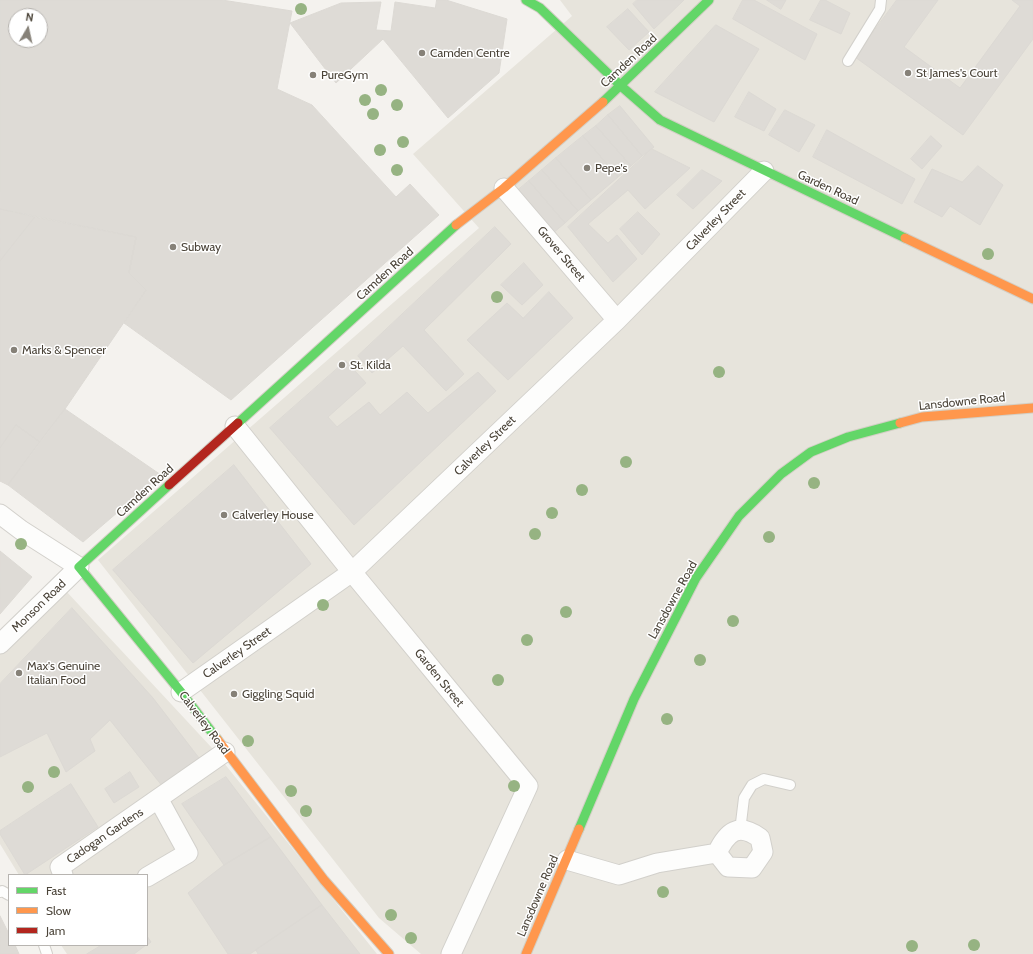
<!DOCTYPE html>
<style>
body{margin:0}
#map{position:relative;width:1033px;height:954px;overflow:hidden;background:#f4f2ee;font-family:Cabin,sans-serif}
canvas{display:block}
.legend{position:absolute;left:8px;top:874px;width:140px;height:72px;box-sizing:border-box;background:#fff;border:1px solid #b7b4b0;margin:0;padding:5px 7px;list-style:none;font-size:12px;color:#4b4439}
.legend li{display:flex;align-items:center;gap:8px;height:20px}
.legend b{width:20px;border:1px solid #b7b4b0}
.north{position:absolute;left:8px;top:8px;width:40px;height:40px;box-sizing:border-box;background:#fff;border:1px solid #b7b4b0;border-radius:50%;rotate:9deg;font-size:11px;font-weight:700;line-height:16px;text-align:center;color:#4b4439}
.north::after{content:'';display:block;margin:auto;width:14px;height:18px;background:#868178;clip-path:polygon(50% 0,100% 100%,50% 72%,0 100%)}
</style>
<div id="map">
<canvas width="1033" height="954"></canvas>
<ul class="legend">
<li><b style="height:5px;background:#63d668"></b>Fast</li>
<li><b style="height:5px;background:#ff974d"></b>Slow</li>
<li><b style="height:5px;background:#b3261e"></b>Jam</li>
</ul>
<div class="north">N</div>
</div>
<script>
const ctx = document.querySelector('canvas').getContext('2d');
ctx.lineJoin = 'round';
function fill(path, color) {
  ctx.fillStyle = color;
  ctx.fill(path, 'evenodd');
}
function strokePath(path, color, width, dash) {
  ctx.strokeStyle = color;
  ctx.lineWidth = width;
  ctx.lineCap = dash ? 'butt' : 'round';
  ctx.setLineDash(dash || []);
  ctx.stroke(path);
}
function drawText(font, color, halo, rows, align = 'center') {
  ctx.font = font + ' Cabin,sans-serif';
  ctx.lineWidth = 3;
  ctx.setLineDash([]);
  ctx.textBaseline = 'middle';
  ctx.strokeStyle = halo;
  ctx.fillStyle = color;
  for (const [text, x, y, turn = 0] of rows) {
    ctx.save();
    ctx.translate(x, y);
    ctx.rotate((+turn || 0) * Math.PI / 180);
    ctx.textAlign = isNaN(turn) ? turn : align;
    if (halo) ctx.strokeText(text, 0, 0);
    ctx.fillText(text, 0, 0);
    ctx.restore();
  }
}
fill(new Path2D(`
 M 560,0 L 1033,0 L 1033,954 L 421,954 L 379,918 L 98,560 L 479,228 L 413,154 L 572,16 Z
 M 66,591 L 212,748 L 377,954 L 67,954 L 61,945 L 147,945 L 147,875 L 19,875 L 0,844 L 0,654 Z`), '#e7e4dc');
const building = new Path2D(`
 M 0,0 L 222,0 L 292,11 L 277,89 L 312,105 L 396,197 L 410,184 L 439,215 L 231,400 L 124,323 L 146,290 L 129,273 L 136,237 L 0,209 ZM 16,16 L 40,16 L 40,40 L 16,40 Z
 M 437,0 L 446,0 L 507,19 L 499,73 L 448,118 L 383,39 L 336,83 L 290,23 L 341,3 L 381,2 L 376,30 L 391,31 L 395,2 L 435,8 Z
 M 637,0 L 684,0 L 654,29 L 633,4 Z
 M 743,0 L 754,0 L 817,34 L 805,60 L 733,19 Z
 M 767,0 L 786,0 L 781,9 Z
 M 821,0 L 825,0 L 850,13 L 841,34 L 810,20 Z
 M 897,0 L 938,0 L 904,47 L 960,88 L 1020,6 L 1012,0 L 1033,0 L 1033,39 L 963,135 L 855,57 Z
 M 628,9 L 649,32 L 629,50 L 607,27 Z
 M 716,25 L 759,49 L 714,122 L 655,92 Z
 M 749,92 L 776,109 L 764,131 L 735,117 Z
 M 620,106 L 654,147 L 642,156 L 608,115 Z
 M 785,110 L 815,125 L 799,152 L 769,135 Z
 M 608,115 L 642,156 L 631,166 L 596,126 Z
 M 596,126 L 631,166 L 618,177 L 583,136 Z
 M 827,130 L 915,179 L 902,204 L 813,157 Z
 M 583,136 L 618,177 L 591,200 L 556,158 Z
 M 931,136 L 942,146 L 922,169 L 911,159 Z
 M 652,149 L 690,168 L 645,209 L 628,190 L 588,224 L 608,243 L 617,235 L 637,259 L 613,282 L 568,227 Z
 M 556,158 L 591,200 L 578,211 L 542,170 Z
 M 978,166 L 1003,185 L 980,225 L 950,206 L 942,217 L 914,202 L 932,169 L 962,182 Z
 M 542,170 L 578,211 L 565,223 L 529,181 Z
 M 702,170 L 722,181 L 693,209 L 677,195 Z
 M 529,181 L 565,223 L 553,233 L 517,191 Z
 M 0,209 L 35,217 L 0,261 Z
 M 638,212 L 660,234 L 642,255 L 620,229 Z
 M 35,217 L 136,237 L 129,273 L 146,290 L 65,409 L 40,442 L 16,425 L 0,448 L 0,261 Z
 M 495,227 L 511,244 L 424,330 L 464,374 L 446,391 L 403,346 L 372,373 L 358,356 Z
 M 524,263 L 543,285 L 522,305 L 501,285 Z
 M 549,292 L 573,318 L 508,380 L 467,340 L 507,303 L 523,318 Z
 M 346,361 L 366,383 L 328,417 L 337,427 L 369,402 L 380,415 L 407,392 L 428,413 L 478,372 L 496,391 L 354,525 L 270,428 Z
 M 65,409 L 161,475 L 83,542 L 8,485 Z
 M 16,425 L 40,442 L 8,485 L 0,481 L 0,448 Z
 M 234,465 L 311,564 L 193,663 L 113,570 Z
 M 0,551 L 32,577 L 0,614 Z
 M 72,608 L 153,698 L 199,758 L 163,787 L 110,720 L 90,739 L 95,751 L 66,772 L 47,733 L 0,757 L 0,684 Z
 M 130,772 L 139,787 L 114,803 L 105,789 Z
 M 226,777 L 271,837 L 224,865 L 182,804 Z
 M 71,784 L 98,827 L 25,875 L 0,834 L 0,831 Z
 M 271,837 L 322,905 L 250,954 L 228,954 L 188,893 L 224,865 Z
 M 322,905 L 360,954 L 258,954 L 256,950 Z
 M 0,916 L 9,934 L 9,945 L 15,945 L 19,954 L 0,954 Z
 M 147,936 L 151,942 L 147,945 Z
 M 102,945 L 146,945 L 134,954 L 87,954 Z`);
fill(building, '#dedbd6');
strokePath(building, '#dcd9d4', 1);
const lane = new Path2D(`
 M 848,61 L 880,9 L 881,0
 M 740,831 L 744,798 L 752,785 L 764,779 L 790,785
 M 0,892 L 2,891 L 9,895
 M 44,945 L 47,954`);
const street = new Path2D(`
 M 504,188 L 617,320
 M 235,426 L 352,572 L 528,786 L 451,954
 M 0,514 L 21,530 L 79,567 L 0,644
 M 181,692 L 352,572 L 617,320 L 764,171
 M 567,860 L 619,875 L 657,863 L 717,853 L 728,867 L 752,868 L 763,852 L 760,838 C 738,822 727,832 717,853
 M 63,875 L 60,867 L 225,752
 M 147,877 L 188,853 L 159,800`);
const fast = new Path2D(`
 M 526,0 L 540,8 L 621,86 L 660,120 L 905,238
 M 603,102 L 709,0
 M 238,423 L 456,225
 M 169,485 L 79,567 L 181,692 L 217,739
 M 579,829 L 634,699 L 696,578 L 739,516 L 781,474 L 811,452 L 848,437 L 900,423`);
const slow = new Path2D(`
 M 456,225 L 504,188 L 603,102
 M 905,238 L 1033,299
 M 900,423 L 922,417 L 1033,408
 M 217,739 L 324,880 L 389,954
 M 526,954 L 579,829`);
const jam = new Path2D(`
 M 169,485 L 238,423`);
strokePath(lane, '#d2d0cb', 12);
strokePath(street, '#d2d0cb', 21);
strokePath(fast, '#d3cfc5', 11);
strokePath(slow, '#d3cfc5', 11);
strokePath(jam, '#d3cfc5', 11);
strokePath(lane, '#fdfdfc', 10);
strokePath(street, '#fdfdfc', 19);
strokePath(fast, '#63d668', 9);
strokePath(slow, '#ff974d', 9);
strokePath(jam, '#b3261e', 9);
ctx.fillStyle = '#96b382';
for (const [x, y] of [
 [301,9],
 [381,90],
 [365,100],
 [397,105],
 [373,114],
 [403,142],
 [380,150],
 [397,170],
 [988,254],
 [497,297],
 [719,372],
 [626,462],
 [814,483],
 [582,490],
 [552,513],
 [535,534],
 [769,537],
 [21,544],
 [323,605],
 [566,612],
 [733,621],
 [527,640],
 [700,660],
 [498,680],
 [667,719],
 [248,741],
 [54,772],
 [514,786],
 [28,787],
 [291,791],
 [306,811],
 [663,892],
 [391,915],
 [411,938],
 [974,945],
 [912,946]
]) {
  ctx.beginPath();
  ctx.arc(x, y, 6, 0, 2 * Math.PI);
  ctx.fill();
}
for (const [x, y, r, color] of [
 [422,53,4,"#868178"],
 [908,73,4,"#868178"],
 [313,75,4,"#868178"],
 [587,168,4,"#868178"],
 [173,247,4,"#868178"],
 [14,350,4,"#868178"],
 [342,365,4,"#868178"],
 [224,515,4,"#868178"],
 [19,673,4,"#868178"],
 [234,694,4,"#868178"]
]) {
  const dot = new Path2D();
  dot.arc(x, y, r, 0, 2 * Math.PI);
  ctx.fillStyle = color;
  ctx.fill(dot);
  strokePath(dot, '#fff', 1.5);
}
drawText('12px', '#4b4439', '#fff', [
 ["Camden Centre",430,53],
 ["St James's Court",916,73],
 ["PureGym",321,75],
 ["Pepe's",595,168],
 ["Subway",181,247],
 ["Marks & Spencer",22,350],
 ["St. Kilda",350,365],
 ["Calverley House",232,515],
 ["Max's Genuine",27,666],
 ["Italian Food",27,680],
 ["Giggling Squid",242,694]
], 'left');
drawText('12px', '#4b4439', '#fff', [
 ["Camden Road",629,61,-43],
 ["Garden Road",828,188,25],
 ["Calverley Street",716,220,-46],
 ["Grover Street",561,254,50],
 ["Camden Road",385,274,-42],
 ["Lansdowne Road",962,402,-6],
 ["Calverley Street",485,446,-44],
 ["Camden Road",145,491,-42],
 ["Lansdowne Road",673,600,-61],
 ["Monson Road",39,606,-44],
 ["Calverley Street",237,653,-35],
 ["Garden Street",439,678,51],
 ["Calverley Road",204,723,53],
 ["Cadogan Gardens",105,836,-34],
 ["Lansdowne Road",538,896,-67]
]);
</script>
